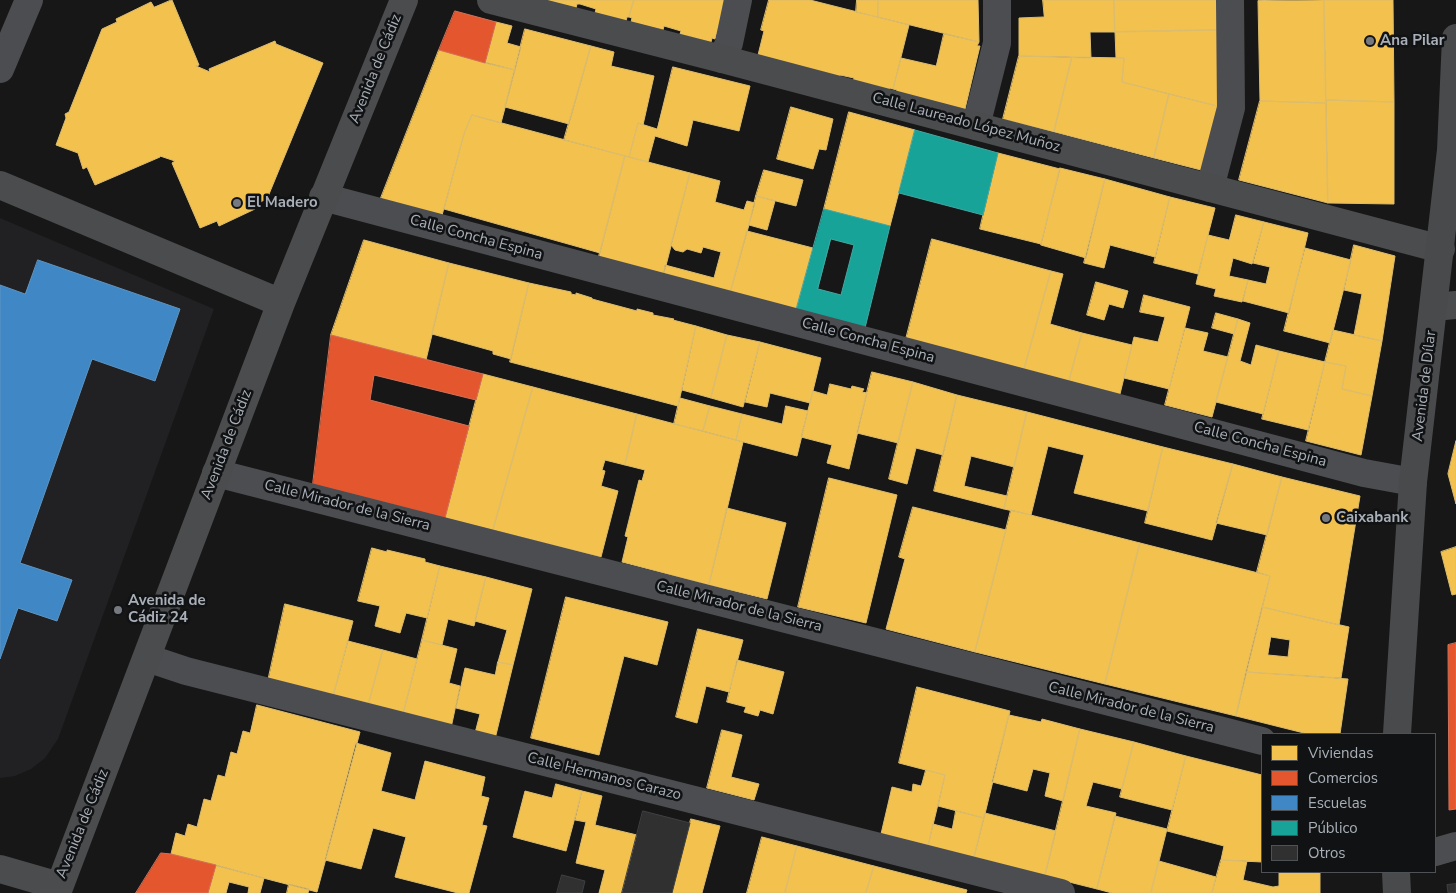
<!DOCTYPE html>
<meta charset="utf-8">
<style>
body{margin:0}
#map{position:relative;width:1456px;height:893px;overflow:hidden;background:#171717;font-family:"Nunito Sans",sans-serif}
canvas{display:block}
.legend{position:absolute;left:1261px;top:733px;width:175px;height:140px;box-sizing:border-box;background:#111213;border:1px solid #4e5155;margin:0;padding:6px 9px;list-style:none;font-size:15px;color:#a9afb8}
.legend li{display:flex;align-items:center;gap:10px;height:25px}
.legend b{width:25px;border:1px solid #4e5155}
</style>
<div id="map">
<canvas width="1456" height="893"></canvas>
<ul class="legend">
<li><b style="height:14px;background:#f2c14e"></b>Viviendas</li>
<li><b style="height:14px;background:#e4572e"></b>Comercios</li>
<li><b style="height:14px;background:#3f88c5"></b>Escuelas</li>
<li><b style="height:14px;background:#17a398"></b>Público</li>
<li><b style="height:14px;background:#303031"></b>Otros</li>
</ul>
</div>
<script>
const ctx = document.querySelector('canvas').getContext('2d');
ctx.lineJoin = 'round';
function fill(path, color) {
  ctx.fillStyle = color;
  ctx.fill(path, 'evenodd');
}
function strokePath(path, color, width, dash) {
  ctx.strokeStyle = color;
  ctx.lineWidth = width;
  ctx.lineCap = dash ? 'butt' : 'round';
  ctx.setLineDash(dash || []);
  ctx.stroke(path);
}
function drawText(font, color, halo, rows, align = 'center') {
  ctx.font = font + ' "Nunito Sans",sans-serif';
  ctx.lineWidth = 5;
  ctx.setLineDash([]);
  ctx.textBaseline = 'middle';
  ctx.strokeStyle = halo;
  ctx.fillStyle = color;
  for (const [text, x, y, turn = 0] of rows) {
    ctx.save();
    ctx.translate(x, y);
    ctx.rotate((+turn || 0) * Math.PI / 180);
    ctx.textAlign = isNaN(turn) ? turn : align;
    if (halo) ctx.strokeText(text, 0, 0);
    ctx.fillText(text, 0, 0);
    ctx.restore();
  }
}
fill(new Path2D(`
 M 0,218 L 214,309 L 58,739 L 45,758 L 31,769 L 15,776 L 0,778 Z`), '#212123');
const homes = new Path2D(`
 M 172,0 L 199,65 L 196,66 L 210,72 L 209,69 L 275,41 L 276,44 L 323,63 L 267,199 L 253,205 L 255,209 L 219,226 L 217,221 L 200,228 L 172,163 L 175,161 L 160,156 L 160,157 L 95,185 L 87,167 L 83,169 L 78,153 L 56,145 L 66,118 L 65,114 L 69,112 L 102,29 L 117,22 L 116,19 L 151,2 L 154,7 Z
 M 545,0 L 634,0 L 629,17 L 627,17 L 626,21 L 595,13 L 596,9 L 580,4 L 577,4 L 576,8 Z
 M 634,0 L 731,0 L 721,17 L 715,39 L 712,38 L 711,42 L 680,34 L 681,31 L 664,26 L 663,30 L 631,22 L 632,18 L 629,17 Z
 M 769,0 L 810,0 L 909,25 L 893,89 L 890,88 L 889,91 L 853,82 L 854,78 L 840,75 L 840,78 L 758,55 L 764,31 L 761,30 Z
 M 857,0 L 878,0 L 878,17 L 856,12 Z
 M 878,0 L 978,0 L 979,42 L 878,17 Z
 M 1043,0 L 1114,0 L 1115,32 L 1090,32 L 1091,58 L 1019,56 L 1019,18 L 1044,17 Z
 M 1114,0 L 1219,0 L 1220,30 L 1115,32 Z
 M 1324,0 L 1326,103 L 1260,101 L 1258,1 Z
 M 1324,0 L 1393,0 L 1394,102 L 1326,100 Z
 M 496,22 L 512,26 L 507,43 L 521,47 L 515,70 L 485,63 Z
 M 525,29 L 591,46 L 569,124 L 505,107 Z
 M 1220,30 L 1221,107 L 1122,82 L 1124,58 L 1116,58 L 1115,32 Z
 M 944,34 L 979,42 L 977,46 L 980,46 L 965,109 L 896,92 L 897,90 L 893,89 L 901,58 L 936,66 Z
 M 591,46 L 614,52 L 611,66 L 654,76 L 643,125 L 638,123 L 629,157 L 564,140 Z
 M 439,50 L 515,70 L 501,123 L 472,115 L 464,134 L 441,219 L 379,203 Z
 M 1019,56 L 1072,57 L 1054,132 L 1003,119 Z
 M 1072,57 L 1124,58 L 1122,82 L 1169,94 L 1154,158 L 1054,132 Z
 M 673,67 L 750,86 L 739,131 L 693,120 L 687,146 L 655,136 L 648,162 L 629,157 L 638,123 L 657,129 Z
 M 1169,94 L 1221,107 L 1205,171 L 1154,158 Z
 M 1326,100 L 1394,102 L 1394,204 L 1328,203 Z
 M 1260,101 L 1326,103 L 1328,203 L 1239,180 Z
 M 791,107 L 833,119 L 826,150 L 819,149 L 813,169 L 777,159 Z
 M 849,112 L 915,130 L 890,226 L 824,209 Z
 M 472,115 L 625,156 L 600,253 L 444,209 L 464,134 Z
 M 998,153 L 1060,169 L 1041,244 L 980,229 Z
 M 625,156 L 690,173 L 663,277 L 598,260 Z
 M 1060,168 L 1105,179 L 1086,258 L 1041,245 Z
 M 764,170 L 803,180 L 796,206 L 756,196 Z
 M 690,173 L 720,181 L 715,202 L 744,210 L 747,201 L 755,203 L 730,294 L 663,277 L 665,265 L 714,278 L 721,252 L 703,247 L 701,253 L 687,249 L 683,252 L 675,250 L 671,245 Z
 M 1105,179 L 1170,197 L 1155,257 L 1110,245 L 1104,268 L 1084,263 Z
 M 756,196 L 775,201 L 767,230 L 749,225 Z
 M 1170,197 L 1215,208 L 1198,274 L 1154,263 Z
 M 1236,215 L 1264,222 L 1252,264 L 1233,258 L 1229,276 L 1248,280 L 1242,302 L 1214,296 L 1216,289 L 1196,284 L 1208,235 L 1229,240 Z
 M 1264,222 L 1308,233 L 1289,313 L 1243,301 L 1248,280 L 1266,284 L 1270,267 L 1253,263 Z
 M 747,231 L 813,248 L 796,311 L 730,294 Z
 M 932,239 L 1051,271 L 1024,370 L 906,339 Z
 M 364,240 L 449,263 L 426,360 L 331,335 Z
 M 1354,245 L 1395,256 L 1382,341 L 1354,335 L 1362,294 L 1344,290 Z
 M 1305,248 L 1351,260 L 1330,343 L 1284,331 Z
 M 449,263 L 529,283 L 511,359 L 493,354 L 493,351 L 432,334 Z
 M 1051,271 L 1063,274 L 1050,324 L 1082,333 L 1069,381 L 1024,370 Z
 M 1096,282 L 1128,291 L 1123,308 L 1109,304 L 1104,320 L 1087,315 Z
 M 529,283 L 571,292 L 571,294 L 576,295 L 576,293 L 592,298 L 592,299 L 637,311 L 637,309 L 653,313 L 653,315 L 674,319 L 673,320 L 696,326 L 678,406 L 510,362 Z
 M 1144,295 L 1190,307 L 1169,389 L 1124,378 L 1134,337 L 1158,342 L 1165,317 L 1140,312 Z
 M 1216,313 L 1238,319 L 1234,334 L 1212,328 Z
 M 1238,319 L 1250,323 L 1240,361 L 1251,365 L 1256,345 L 1279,351 L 1263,414 L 1216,402 Z
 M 696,326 L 727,335 L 711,398 L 682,390 Z
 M 1185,328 L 1208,333 L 1203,351 L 1228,357 L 1212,417 L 1165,405 Z
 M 1333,330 L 1382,341 L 1372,396 L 1342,389 L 1346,366 L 1325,362 Z
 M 1082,333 L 1132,345 L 1120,394 L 1069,381 Z
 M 727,335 L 760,342 L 743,407 L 711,398 Z
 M 760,342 L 821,358 L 810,403 L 770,393 L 767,407 L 745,402 Z
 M 1279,351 L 1325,362 L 1308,430 L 1262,419 Z
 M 1325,362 L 1346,366 L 1342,389 L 1372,396 L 1361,455 L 1306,441 Z
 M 872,372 L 913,382 L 898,443 L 857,433 Z
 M 483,374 L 533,387 L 493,530 L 445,518 Z
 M 913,382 L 957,395 L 943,455 L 916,448 L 907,484 L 889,479 Z
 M 830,384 L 851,389 L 852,386 L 864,389 L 862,392 L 867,393 L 849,469 L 827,463 L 832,445 L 801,437 L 813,391 L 827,395 Z
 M 533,387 L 637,414 L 625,465 L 605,460 L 602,470 L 605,471 L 601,486 L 618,491 L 601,557 L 493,530 Z
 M 957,395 L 1027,412 L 1014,467 L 971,456 L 964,486 L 1007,496 L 1004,509 L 934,491 Z
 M 680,398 L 710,406 L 703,431 L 674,424 Z
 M 710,406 L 742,414 L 736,440 L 703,431 Z
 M 786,406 L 808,411 L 797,456 L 736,440 L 742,414 L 782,424 Z
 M 1027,412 L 1163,447 L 1148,511 L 1074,493 L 1084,455 L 1048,446 L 1031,515 L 1004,509 Z
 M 637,414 L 743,442 L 709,585 L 622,562 L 628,537 L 625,536 L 639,480 L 642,481 L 645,470 L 625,465 Z
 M 1456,441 L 1456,504 L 1448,474 Z
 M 1163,447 L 1233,464 L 1212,540 L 1145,523 Z
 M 1233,464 L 1282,477 L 1267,535 L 1216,523 Z
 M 1282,477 L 1360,496 L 1339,625 L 1262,607 L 1270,576 L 1257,572 Z
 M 829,478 L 897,495 L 866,623 L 798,607 Z
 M 913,507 L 1006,530 L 975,652 L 886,629 L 905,559 L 899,557 Z
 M 727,508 L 786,523 L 767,599 L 709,585 Z
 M 1011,510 L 1140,543 L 1105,684 L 975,652 Z
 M 1140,543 L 1270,576 L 1236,716 L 1105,684 Z
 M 1456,547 L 1456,594 L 1452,595 L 1441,552 Z
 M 372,548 L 387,552 L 387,550 L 425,559 L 425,562 L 440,566 L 427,618 L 406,613 L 400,633 L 375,626 L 380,606 L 358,601 Z
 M 440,566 L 486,577 L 474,626 L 448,619 L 442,645 L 422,640 Z
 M 486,577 L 532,589 L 513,665 L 498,662 L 507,630 L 475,621 Z
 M 566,597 L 668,622 L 657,665 L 624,656 L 599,755 L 531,738 Z
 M 285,604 L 353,621 L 333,697 L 268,681 Z
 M 1262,607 L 1349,627 L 1341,678 L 1246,672 ZM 1271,637 L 1290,640 L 1288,657 L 1268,655 Z
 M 698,629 L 743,640 L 729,692 L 706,686 L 697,723 L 676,717 Z
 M 422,640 L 457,649 L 449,683 L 460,686 L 451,728 L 403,715 Z
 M 348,641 L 383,650 L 368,706 L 333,697 Z
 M 383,650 L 417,659 L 403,715 L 368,706 Z
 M 737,660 L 784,672 L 773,714 L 760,710 L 758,716 L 744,712 L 746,707 L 727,702 Z
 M 498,662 L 513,665 L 495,739 L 475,733 L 480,714 L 456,708 L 465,668 L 495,675 Z
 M 1246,672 L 1348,679 L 1340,734 L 1308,734 L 1236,716 Z
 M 917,687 L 1010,711 L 984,818 L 938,806 L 945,775 L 899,763 Z
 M 257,705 L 360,732 L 317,892 L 171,854 L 176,833 L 185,836 L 188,824 L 197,827 L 204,799 L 211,801 L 218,775 L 225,777 L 231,752 L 237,754 L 243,731 L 250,733 Z
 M 1009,715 L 1041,722 L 1042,719 L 1080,729 L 1063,801 L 1045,796 L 1050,773 L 1033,769 L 1027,791 L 992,782 Z
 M 1080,729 L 1134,742 L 1122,789 L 1093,782 L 1086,806 L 1116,813 L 1097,889 L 1045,876 Z
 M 722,730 L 742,735 L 731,777 L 759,784 L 754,800 L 707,788 Z
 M 1134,742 L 1186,756 L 1172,810 L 1120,797 Z
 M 356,743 L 391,753 L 381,791 L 415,800 L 425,761 L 485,777 L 481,796 L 489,798 L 482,825 L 487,826 L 469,893 L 458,893 L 395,877 L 406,837 L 373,828 L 361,869 L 325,860 Z
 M 1186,756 L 1262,775 L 1262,862 L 1221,860 L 1224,846 L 1167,831 Z
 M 926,770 L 945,775 L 928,846 L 881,834 L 892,787 L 912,792 L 913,784 L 921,786 Z
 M 556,784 L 582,791 L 566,851 L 513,837 L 525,791 L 552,798 Z
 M 582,791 L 602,796 L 595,825 L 637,835 L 622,893 L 599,893 L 605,870 L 576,863 L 586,822 L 575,820 Z
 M 956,811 L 984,818 L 974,858 L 928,846 L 933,824 L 952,829 Z
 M 985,813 L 1056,831 L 1045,876 L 974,858 Z
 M 1115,816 L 1167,829 L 1151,893 L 1112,893 L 1097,889 Z
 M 691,819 L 720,826 L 702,893 L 672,893 Z
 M 762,837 L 797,846 L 785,893 L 747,893 Z
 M 797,846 L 874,866 L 866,893 L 785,893 Z
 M 1221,860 L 1247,861 L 1243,880 L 1273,887 L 1279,886 L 1279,872 L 1320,872 L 1320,893 L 1212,893 Z
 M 1159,861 L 1216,877 L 1212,893 L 1151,893 Z
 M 216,865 L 264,878 L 260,893 L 248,893 L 249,887 L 229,882 L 226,893 L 208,893 Z
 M 874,866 L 967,890 L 966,893 L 866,893 Z
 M 289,884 L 309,889 L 308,893 L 287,893 Z`);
fill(homes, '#f2c14e');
strokePath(homes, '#dcbc6e', 1);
const shops = new Path2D(`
 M 455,11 L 496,22 L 485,63 L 439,50 Z
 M 331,335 L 483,374 L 476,400 L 374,375 L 370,400 L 469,426 L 445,518 L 313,484 Z
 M 1456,643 L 1456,809 L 1449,810 L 1448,645 Z
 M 161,853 L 171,854 L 216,865 L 208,893 L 136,893 Z`);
fill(shops, '#e4572e');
strokePath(shops, '#d27157', 1);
const schools = new Path2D(`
 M 38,260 L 180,309 L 155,381 L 92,359 L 20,563 L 72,580 L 57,621 L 18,608 L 0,659 L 0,285 L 25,294 Z`);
fill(schools, '#3f88c5');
strokePath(schools, '#5f94c1', 1);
const public = new Path2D(`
 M 915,130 L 998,153 L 983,215 L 899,193 Z
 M 824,209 L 890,226 L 865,328 L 796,311 ZM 831,239 L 854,245 L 841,295 L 818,289 Z`);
fill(public, '#17a398');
strokePath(public, '#43a7a2', 1);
const building = new Path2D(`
 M 643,811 L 690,823 L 672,893 L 622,893 Z
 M 562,875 L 585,881 L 582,893 L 557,893 Z
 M 1456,884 L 1456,893 L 1448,893 L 1447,885 Z`);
fill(building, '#303031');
strokePath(building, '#3f4143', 1);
strokePath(new Path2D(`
 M 722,59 L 729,43 L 738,0
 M 0,69 L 29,0
 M 976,126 L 997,43 L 997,0
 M 1210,188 L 1231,108 L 1230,0
 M 323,197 L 1364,473 L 1413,482
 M 216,473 L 1262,741
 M 147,658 L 186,671 L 1061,893
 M 1435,852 L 1456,846`), '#4c4d50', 28);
strokePath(new Path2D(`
 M 491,0 L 722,59 L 1441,249
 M 0,185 L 281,303
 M 1434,307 L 1456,305
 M 0,869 L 59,886
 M 57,893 L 281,303 L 404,0`), '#4b4c4e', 28);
strokePath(new Path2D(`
 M 1397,734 L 1413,482 L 1451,150 L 1456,38
 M 1396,872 L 1397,893`), '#494a4c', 28);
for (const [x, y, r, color] of [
 [1370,41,5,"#767a80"],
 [237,203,5,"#767a80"],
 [1326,518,5,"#767a80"],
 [118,610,5,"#767a80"]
]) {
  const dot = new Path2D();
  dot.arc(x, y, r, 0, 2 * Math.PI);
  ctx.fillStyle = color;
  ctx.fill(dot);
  strokePath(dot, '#111213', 2);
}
drawText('bold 15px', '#a9afb8', '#111213', [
 ["Ana Pilar",1380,41],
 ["El Madero",247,203],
 ["Caixabank",1336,518],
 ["Avenida de",128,601],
 ["Cádiz 24",128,618]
], 'left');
drawText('15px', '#a9afb8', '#111213', [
 ["Avenida de Cádiz",376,69,-68],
 ["Calle Laureado López Muñoz",966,123,15],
 ["Calle Concha Espina",476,238,15],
 ["Calle Concha Espina",868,341,15],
 ["Avenida de Dílar",1425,386,-83],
 ["Avenida de Cádiz",227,445,-69],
 ["Calle Concha Espina",1260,445,15],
 ["Calle Mirador de la Sierra",347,506,14],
 ["Calle Mirador de la Sierra",739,607,14],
 ["Calle Mirador de la Sierra",1131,708,14],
 ["Calle Hermanos Carazo",604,777,14],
 ["Avenida de Cádiz",83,824,-68]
]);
</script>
